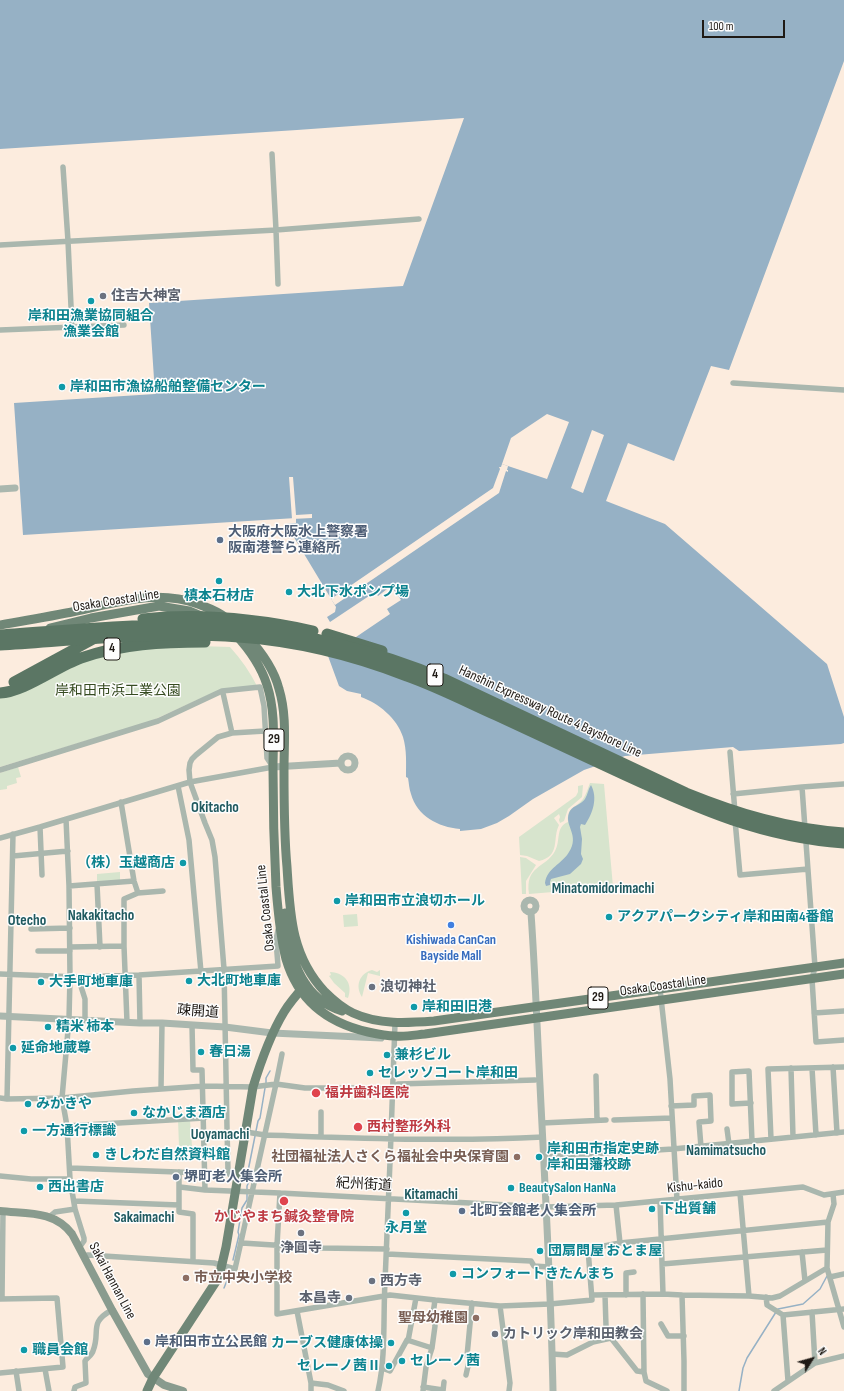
<!DOCTYPE html>
<meta charset="utf-8">
<style>
body{margin:0}
#map{position:relative;width:844px;height:1391px;overflow:hidden;background:#fcecde;font-family:"Sofia Sans Condensed",sans-serif}
canvas{display:block}
.north{position:absolute;left:792px;top:1339px;width:40px;height:40px;-webkit-text-stroke:3px #fdfdfd;paint-order:stroke;rotate:53deg;font-size:11px;font-weight:700;line-height:16px;text-align:center;color:#1f1a15}
.north::after{content:'';display:block;margin:auto;width:14px;height:18px;background:#1f1a15;clip-path:polygon(50% 0,100% 100%,50% 72%,0 100%)}
.scale{position:absolute;left:702px;top:20px;width:83px;height:18px;box-sizing:border-box;border:2px solid #1f1a15;border-top:0;padding-left:5px;font-size:12px;line-height:14px;white-space:nowrap;color:#1f1a15;-webkit-text-stroke:3px #fdfdfd;paint-order:stroke}
</style>
<div id="map">
<canvas width="844" height="1391"></canvas>
<div class="north">N</div>
<div class="scale">100 m</div>
</div>
<script>
const ctx = document.querySelector('canvas').getContext('2d');
ctx.lineJoin = 'round';
function fill(path, color) {
  ctx.fillStyle = color;
  ctx.fill(path, 'evenodd');
}
function strokePath(path, color, width, dash) {
  ctx.strokeStyle = color;
  ctx.lineWidth = width;
  ctx.lineCap = dash ? 'butt' : 'round';
  ctx.setLineDash(dash || []);
  ctx.stroke(path);
}
function drawText(font, color, halo, rows, align = 'center') {
  ctx.font = font + ' "Sofia Sans Condensed","Noto Sans JP",sans-serif';
  ctx.lineWidth = 3;
  ctx.setLineDash([]);
  ctx.textBaseline = 'middle';
  ctx.strokeStyle = halo;
  ctx.fillStyle = color;
  for (const [text, x, y, turn = 0] of rows) {
    ctx.save();
    ctx.translate(x, y);
    ctx.rotate((+turn || 0) * Math.PI / 180);
    ctx.textAlign = isNaN(turn) ? turn : align;
    if (halo) ctx.strokeText(text, 0, 0);
    ctx.fillText(text, 0, 0);
    ctx.restore();
  }
}
fill(new Path2D(`
 M 199,646 L 230,647 C 241,659 250,672 257,686 L 222,690 L 206,696 L 151,721 L 0,767 L 0,697 L 78,663 L 134,649 Z
 M 18,767 L 21,777 L 16,778 L 17,783 L 7,786 L 7,789 L 0,790 L 0,773 Z
 M 590,783 L 604,784 L 613,887 L 529,894 C 525,865 545,869 555,851 C 561,841 555,827 568,822 C 567,806 575,809 583,799 C 586,795 588,788 590,783 Z
 M 583,785 L 582,797 L 568,809 L 564,821 L 560,823 L 559,820 L 560,817 L 559,814 L 554,818 L 559,825 C 552,839 561,856 539,861 L 527,856 L 520,855 L 519,837 L 576,796 L 578,792 L 578,786 Z
 M 520,857 L 526,858 L 536,865 L 526,881 L 526,894 L 522,894 Z
 M 120,872 L 120,880 L 97,882 L 97,874 Z
 M 357,914 L 358,926 L 344,927 L 343,915 Z
 M 372,970 L 377,972 L 380,970 L 380,976 L 368,973 L 362,997 C 355,986 359,974 372,970 Z
 M 330,972 C 346,973 353,984 348,998 L 345,997 L 345,993 L 334,983 L 329,976 L 331,975 Z
 M 178,1120 L 190,1120 L 192,1146 L 179,1146 Z`), '#d7e4cd');
fill(new Path2D(`
 M 0,0 L 844,0 L 844,61 L 729,370 L 711,366 L 674,461 L 628,443 L 606,501 L 665,524 L 827,664 L 844,717 L 844,743 L 841,744 L 739,751 L 733,747 L 625,756 L 584,770 L 533,799 L 509,816 L 497,823 L 481,829 L 460,831 L 460,829 C 438,827 417,816 411,794 C 409,789 409,783 408,778 L 406,777 C 406,764 407,750 403,737 C 397,718 378,703 361,697 L 361,694 L 347,691 L 339,686 L 328,656 L 390,614 L 387,609 L 401,600 L 391,586 L 378,596 L 375,592 L 330,622 L 327,617 L 335,612 L 336,607 L 286,524 L 296,523 L 296,518 L 23,535 L 14,403 L 155,394 L 149,303 L 403,286 L 464,118 L 297,130 L 0,149 ZM 547,414 L 569,422 L 547,479 L 502,464 L 511,438 ZM 592,430 L 604,435 L 583,493 L 571,488 Z
 M 591,785 C 598,798 593,813 585,825 L 581,824 L 580,827 L 582,839 L 581,854 L 583,859 L 581,864 L 570,874 L 551,879 L 550,882 L 550,885 L 546,886 L 545,883 C 547,868 562,864 569,852 C 580,835 564,826 569,813 C 571,806 581,805 585,799 C 588,794 588,789 591,785 Z`), '#96b1c5');
fill(new Path2D(`
 M 502,464 L 508,466 L 507,470 L 508,470 L 508,472 L 506,471 L 499,493 L 335,605 L 331,599 L 493,488 L 500,469 L 499,467 L 501,467 Z
 M 289,477 L 293,477 L 296,515 L 312,514 L 312,518 L 292,519 Z`), '#fcecde');
strokePath(new Path2D(`
 M 266,1084 L 266,1078 L 270,1071
 M 233,1260 L 239,1235 L 238,1232 L 242,1208 L 247,1200 L 247,1186 L 251,1177 L 248,1171 L 258,1121 L 260,1118 L 265,1088
 M 224,1288 L 230,1273
 M 778,1309 L 803,1304 L 820,1289 L 827,1276
 M 739,1391 L 743,1368 L 747,1358 L 776,1312`), '#96b1c5', 1.5);
strokePath(new Path2D(`
 M 272,154 L 276,230 L 278,284
 M 63,167 L 68,241 L 72,328
 M 0,245 L 276,230 L 419,219
 M 0,330 L 124,325
 M 733,383 L 844,390
 M 223,693 L 232,733
 M 730,752 L 735,812
 M 0,770 L 158,721 L 222,691 L 260,687 L 264,706 L 267,758 L 273,767 L 190,782 L 40,827 L 0,838
 M 178,786 L 189,840 L 201,972
 M 802,787 L 815,967 L 812,979 L 816,1042 L 844,1040
 M 733,794 L 802,787 L 844,784
 M 121,802 L 134,881 L 138,893
 M 66,819 L 69,886 L 70,977 L 69,1019 L 62,1098 L 67,1126 L 70,1179 L 75,1209 L 84,1238 L 84,1241 L 79,1248
 M 735,820 L 740,875 L 808,869
 M 40,827 L 42,875
 M 13,856 L 68,851
 M 97,884 L 100,947
 M 69,886 L 134,881
 M 31,929 L 70,928
 M 70,947 L 124,946
 M 38,951 L 70,951
 M 0,974 L 78,977 L 139,975 L 278,966 L 276,940 L 278,930
 M 139,975 L 140,1023
 M 78,977 L 85,999 L 85,1020
 M 660,989 L 670,1079 L 677,1200
 M 814,1013 L 844,1011
 M 127,1022 L 124,946 L 124,899 L 138,893 L 163,891
 M 192,1025 L 193,1070 L 202,1070 L 205,1190
 M 833,1067 L 837,1133
 M 791,1068 L 793,1137
 M 812,1068 L 816,1135
 M 596,1076 L 597,1120
 M 398,1084 L 535,1080
 M 161,1089 L 162,1023
 M 0,1098 L 7,1099 L 62,1098 L 133,1091 L 204,1086 L 253,1087 L 276,1084 L 305,1088 L 374,1088 L 393,1090
 M 7,1099 L 13,834
 M 751,1103 L 732,1104 L 732,1072 L 749,1071 L 752,1141
 M 671,1106 L 694,1105 L 694,1096 L 710,1095 L 711,1121 L 699,1122 L 701,1147
 M 614,1120 L 672,1118
 M 542,1123 L 606,1120
 M 67,1126 L 204,1118
 M 727,1129 L 729,1144
 M 246,1132 L 265,1135 C 357,1138 450,1142 543,1137
 M 321,1137 L 321,1112
 M 771,1139 L 768,1069 L 844,1067
 M 544,1157 L 673,1149 L 844,1132
 M 70,1168 L 204,1173
 M 179,1172 L 179,1212 L 193,1214 L 193,1261
 M 0,1176 L 31,1179 L 70,1179
 M 237,1177 L 230,1175 L 228,1171 L 227,1128 L 224,969 L 215,857 L 212,840 L 205,823 L 190,782 L 189,770 L 190,763 L 192,759 L 196,755 L 218,737 L 232,733 L 265,731
 M 180,1187 L 205,1190 L 280,1193 L 546,1207 L 616,1205 L 803,1187 L 824,1195 L 844,1192
 M 280,1193 L 277,1245 L 277,1314 L 390,1295 L 435,1300 L 500,1306 L 550,1304 L 592,1300 L 588,1249 L 620,1243 L 828,1222
 M 740,1193 L 749,1296 L 772,1298 L 780,1296 L 827,1268
 M 833,1194 L 834,1204 L 828,1222 L 827,1268 L 844,1327
 M 74,1201 L 179,1205
 M 660,1201 L 663,1294
 M 616,1205 L 620,1243
 M 49,1217 L 55,1212 L 75,1209
 M 242,1243 L 320,1248 L 387,1249
 M 802,1252 L 805,1281
 M 387,1254 L 531,1261 L 534,1266 L 549,1267
 M 84,1256 L 88,1255 L 214,1263 L 235,1269 L 276,1084 L 282,1054
 M 662,1264 L 827,1250
 M 830,1277 L 844,1274
 M 592,1295 L 663,1294 L 682,1295 L 684,1361 L 684,1391
 M 605,1295 L 606,1326 L 611,1338 L 637,1371 L 644,1372 L 643,1294
 M 626,1295 L 626,1273 L 634,1272
 M 682,1295 L 749,1296
 M 766,1297 L 767,1305 L 783,1315
 M 0,1299 L 57,1298 L 63,1367 L 0,1373
 M 2,1299 L 3,1212
 M 500,1306 L 510,1383 L 509,1391
 M 297,1311 L 311,1383 L 311,1391
 M 812,1312 L 815,1363
 M 661,1324 L 668,1336 L 684,1336
 M 408,1341 L 416,1298
 M 552,1354 L 567,1355 L 593,1342 L 611,1338
 M 467,1356 L 472,1303
 M 382,1368 L 390,1371 L 407,1340 L 432,1348
 M 45,1369 L 49,1391
 M 16,1371 L 19,1391
 M 644,1372 L 646,1381 L 667,1391
 M 466,1375 L 470,1357
 M 788,1381 L 783,1315 L 844,1309
 M 311,1383 L 328,1385 L 344,1391
 M 423,1387 L 443,1390
 M 74,1391 L 75,1387 L 86,1383 L 85,1361 C 87,1358 92,1355 93,1351 C 101,1331 88,1323 112,1310
 M 378,1391 C 386,1356 383,1318 385,1282 C 389,1196 392,1109 395,1023
 M 423,1391 L 426,1367 L 432,1348 L 435,1326 L 433,1314 L 435,1300
 M 443,1391 L 444,1382
 M 774,1391 L 815,1363 L 844,1356`), '#aab7ae', 5.5);
strokePath(new Path2D(`
 M 0,489 L 15,488
 M341 763a7 7 0 1 1 14 0a7 7 0 1 1-14 0Z
 M 273,767 L 341,763
 M524 906a6 6 0 1 1 12 0a6 6 0 1 1-12 0Z
 M 531,913 C 535,970 537,1028 540,1085 C 545,1187 551,1289 553,1391
 M 0,1016 L 140,1023 L 162,1023 L 225,1027 L 272,1033 L 381,1038`), '#aab7ae', 7);
strokePath(new Path2D(`
 M 0,1211 C 26,1214 54,1210 72,1234 L 112,1310 L 148,1374 L 164,1385 L 183,1391`), '#899b8e', 8);
strokePath(new Path2D(`
 M 0,625 C 27,620 54,616 81,610 C 122,601 158,590 198,604 C 208,608 218,611 226,618
 M 50,628 L 91,618 L 159,606 L 189,611 L 201,616
 M 235,634 C 248,648 261,666 267,685 C 276,713 273,741 273,769 C 273,809 274,848 276,887 C 278,912 280,936 286,959 C 298,1000 328,1023 368,1032 C 377,1034 386,1036 395,1036 C 405,1037 415,1035 425,1034 L 844,974
 M 246,635 C 260,650 274,669 279,689 C 287,715 284,743 284,770 C 284,803 284,835 287,867 C 290,914 291,956 325,992 C 333,1000 342,1008 353,1013 C 379,1025 407,1023 434,1021 L 844,963
 M 285,913 C 288,952 299,998 342,1011
 M 147,1391 L 153,1378 L 219,1277 L 226,1247 L 253,1087 C 261,1061 270,1035 284,1012 C 290,1002 298,993 306,984`), '#708777', 9);
strokePath(new Path2D(`
 M 327,634 L 382,651
 M 14,682 L 95,638
 M 0,693 C 24,692 56,667 81,658 C 121,644 163,642 205,642`), '#5b7664', 11);
strokePath(new Path2D(`
 M 143,619 C 199,613 258,619 313,631
 M 0,635 C 77,630 156,621 233,627 C 306,633 377,651 444,679 L 686,793 C 738,814 787,829 844,833
 M 0,645 C 80,640 159,631 239,637 C 297,641 353,655 407,676 C 438,687 467,702 496,715 C 539,735 582,755 625,775 C 699,809 762,837 844,843`), '#5b7664', 11);
for (const [x, y, r, color] of [
 [103,296,4,"#6b7280"],
 [91,301,4,"#0f9aa8"],
 [62,387,4,"#0f9aa8"],
 [220,540,4,"#5c6f8a"],
 [219,581,4,"#0f9aa8"],
 [289,592,4,"#0f9aa8"],
 [183,863,4,"#0f9aa8"],
 [337,901,4,"#0f9aa8"],
 [609,917,4,"#0f9aa8"],
 [451,925,4,"#3f7fe0"],
 [189,981,4,"#0f9aa8"],
 [41,982,4,"#0f9aa8"],
 [372,987,4,"#6b7280"],
 [414,1007,4,"#0f9aa8"],
 [48,1027,4,"#0f9aa8"],
 [13,1048,4,"#0f9aa8"],
 [201,1052,4,"#0f9aa8"],
 [387,1055,4,"#0f9aa8"],
 [370,1073,4,"#0f9aa8"],
 [316,1093,5,"#e0444e"],
 [28,1104,4,"#0f9aa8"],
 [134,1113,4,"#0f9aa8"],
 [358,1127,5,"#e0444e"],
 [24,1131,4,"#0f9aa8"],
 [96,1155,4,"#0f9aa8"],
 [517,1157,4,"#8d6e63"],
 [539,1157,4,"#0f9aa8"],
 [176,1177,4,"#5c6f8a"],
 [40,1187,4,"#0f9aa8"],
 [511,1188,4,"#0f9aa8"],
 [284,1201,5,"#e0444e"],
 [652,1209,4,"#0f9aa8"],
 [462,1211,4,"#5c6f8a"],
 [406,1213,4,"#0f9aa8"],
 [301,1233,4,"#6b7280"],
 [540,1251,4,"#0f9aa8"],
 [453,1274,4,"#0f9aa8"],
 [186,1278,4,"#8d6e63"],
 [372,1281,4,"#6b7280"],
 [349,1298,4,"#6b7280"],
 [476,1318,4,"#8d6e63"],
 [495,1334,4,"#6b7280"],
 [147,1342,4,"#5c6f8a"],
 [391,1343,4,"#0f9aa8"],
 [24,1350,4,"#0f9aa8"],
 [402,1361,4,"#0f9aa8"],
 [389,1366,4,"#0f9aa8"]
]) {
  const dot = new Path2D();
  dot.arc(x, y, r, 0, 2 * Math.PI);
  ctx.fillStyle = color;
  ctx.fill(dot);
  strokePath(dot, '#fdfdfd', 1.5);
}
for (const [x, y, w] of [
 [112,649,16],
 [435,675,16],
 [274,740,20],
 [598,998,20]
]) {
  const box = new Path2D();
  box.roundRect(x - w / 2, y - 11, w, 22, 3);
  ctx.fillStyle = '#fdfdfd';
  ctx.fill(box);
  strokePath(box, '#1f1a15', 1);
}
drawText('bold 13px', '#1f1a15', null, [
 ["4",112,649],
 ["4",435,675],
 ["29",274,740],
 ["29",598,998]
]);
drawText('bold 14px', '#5b616d', '#fdfdfd', [
 ["住吉大神宮",111,296],
 ["浪切神社",380,987],
 ["浄圓寺",301,1248,"center"],
 ["西方寺",380,1281],
 ["本昌寺",341,1298,"right"],
 ["カトリック岸和田教会",503,1334]
], 'left');
drawText('bold 14px', '#0d838f', '#fdfdfd', [
 ["岸和田漁業協同組合",91,316,"center"],
 ["漁業会館",91,332,"center"],
 ["岸和田市漁協船舶整備センター",70,387],
 ["大北下水ポンプ場",297,592],
 ["槙本石材店",219,596,"center"],
 ["（株）玉越商店",175,863,"right"],
 ["岸和田市立浪切ホール",345,901],
 ["アクアパークシティ岸和田南4番館",617,917],
 ["大北町地車庫",197,981],
 ["大手町地車庫",49,982],
 ["岸和田旧港",422,1007],
 ["精米 柿本",56,1027],
 ["延命地蔵尊",21,1048],
 ["春日湯",209,1052],
 ["兼杉ビル",395,1055],
 ["セレッソコート岸和田",378,1073],
 ["みかきや",36,1104],
 ["なかじま酒店",142,1113],
 ["一方通行標識",32,1131],
 ["岸和田市指定史跡",547,1149],
 ["岸和田藩校跡",547,1165],
 ["きしわだ自然資料館",104,1155],
 ["西出書店",48,1187],
 ["BeautySalon HanNa",519,1188],
 ["下出質舗",660,1209],
 ["永月堂",406,1228,"center"],
 ["団扇問屋 おとま屋",548,1251],
 ["コンフォートきたんまち",461,1274],
 ["カーブス健康体操",383,1343,"right"],
 ["職員会館",32,1350],
 ["セレーノ茜",410,1361],
 ["セレーノ茜Ⅱ",381,1366,"right"]
], 'left');
drawText('bold 14px', '#4e5e75', '#fdfdfd', [
 ["大阪府大阪水上警察署",228,532],
 ["阪南港警ら連絡所",228,548],
 ["堺町老人集会所",184,1177],
 ["北町会館老人集会所",470,1211],
 ["岸和田市立公民館",155,1342]
], 'left');
drawText('14px', '#1f1a15', '#fdfdfd', [
 ["Osaka Coastal Line",116,601,-9],
 ["Hanshin Expressway Route 4 Bayshore Line",550,712,25],
 ["Osaka Coastal Line",266,908,-96],
 ["Osaka Coastal Line",663,986,-8],
 ["疎開道",198,1012,4],
 ["紀州街道",364,1185,3],
 ["Kishu-kaido",695,1186,-6],
 ["Sakai Hannan Line",112,1281,62]
]);
drawText('14px', '#364b21', '#fdfdfd', [
 ["岸和田市浜工業公園",118,691]
]);
drawText('bold 14px', '#366cbe', '#fdfdfd', [
 ["Kishiwada CanCan",451,940],
 ["Bayside Mall",451,956]
]);
drawText('bold 14px', '#be3a42', '#fdfdfd', [
 ["福井歯科医院",325,1093],
 ["西村整形外科",367,1127],
 ["かじやまち鍼灸整骨院",284,1217,"center"]
], 'left');
drawText('bold 14px', '#785e54', '#fdfdfd', [
 ["社団福祉法人さくら福祉会中央保育園",509,1157],
 ["市立中央小学校",194,1278,"left"],
 ["聖母幼稚園",468,1318]
], 'right');
drawText('bold 15px', '#205a60', '#fdfdfd', [
 ["Okitacho",215,808],
 ["Minatomidorimachi",603,889],
 ["Nakakitacho",101,916],
 ["Otecho",27,921],
 ["Uoyamachi",220,1135],
 ["Namimatsucho",726,1151],
 ["Kitamachi",431,1195],
 ["Sakaimachi",144,1218]
]);
</script>
